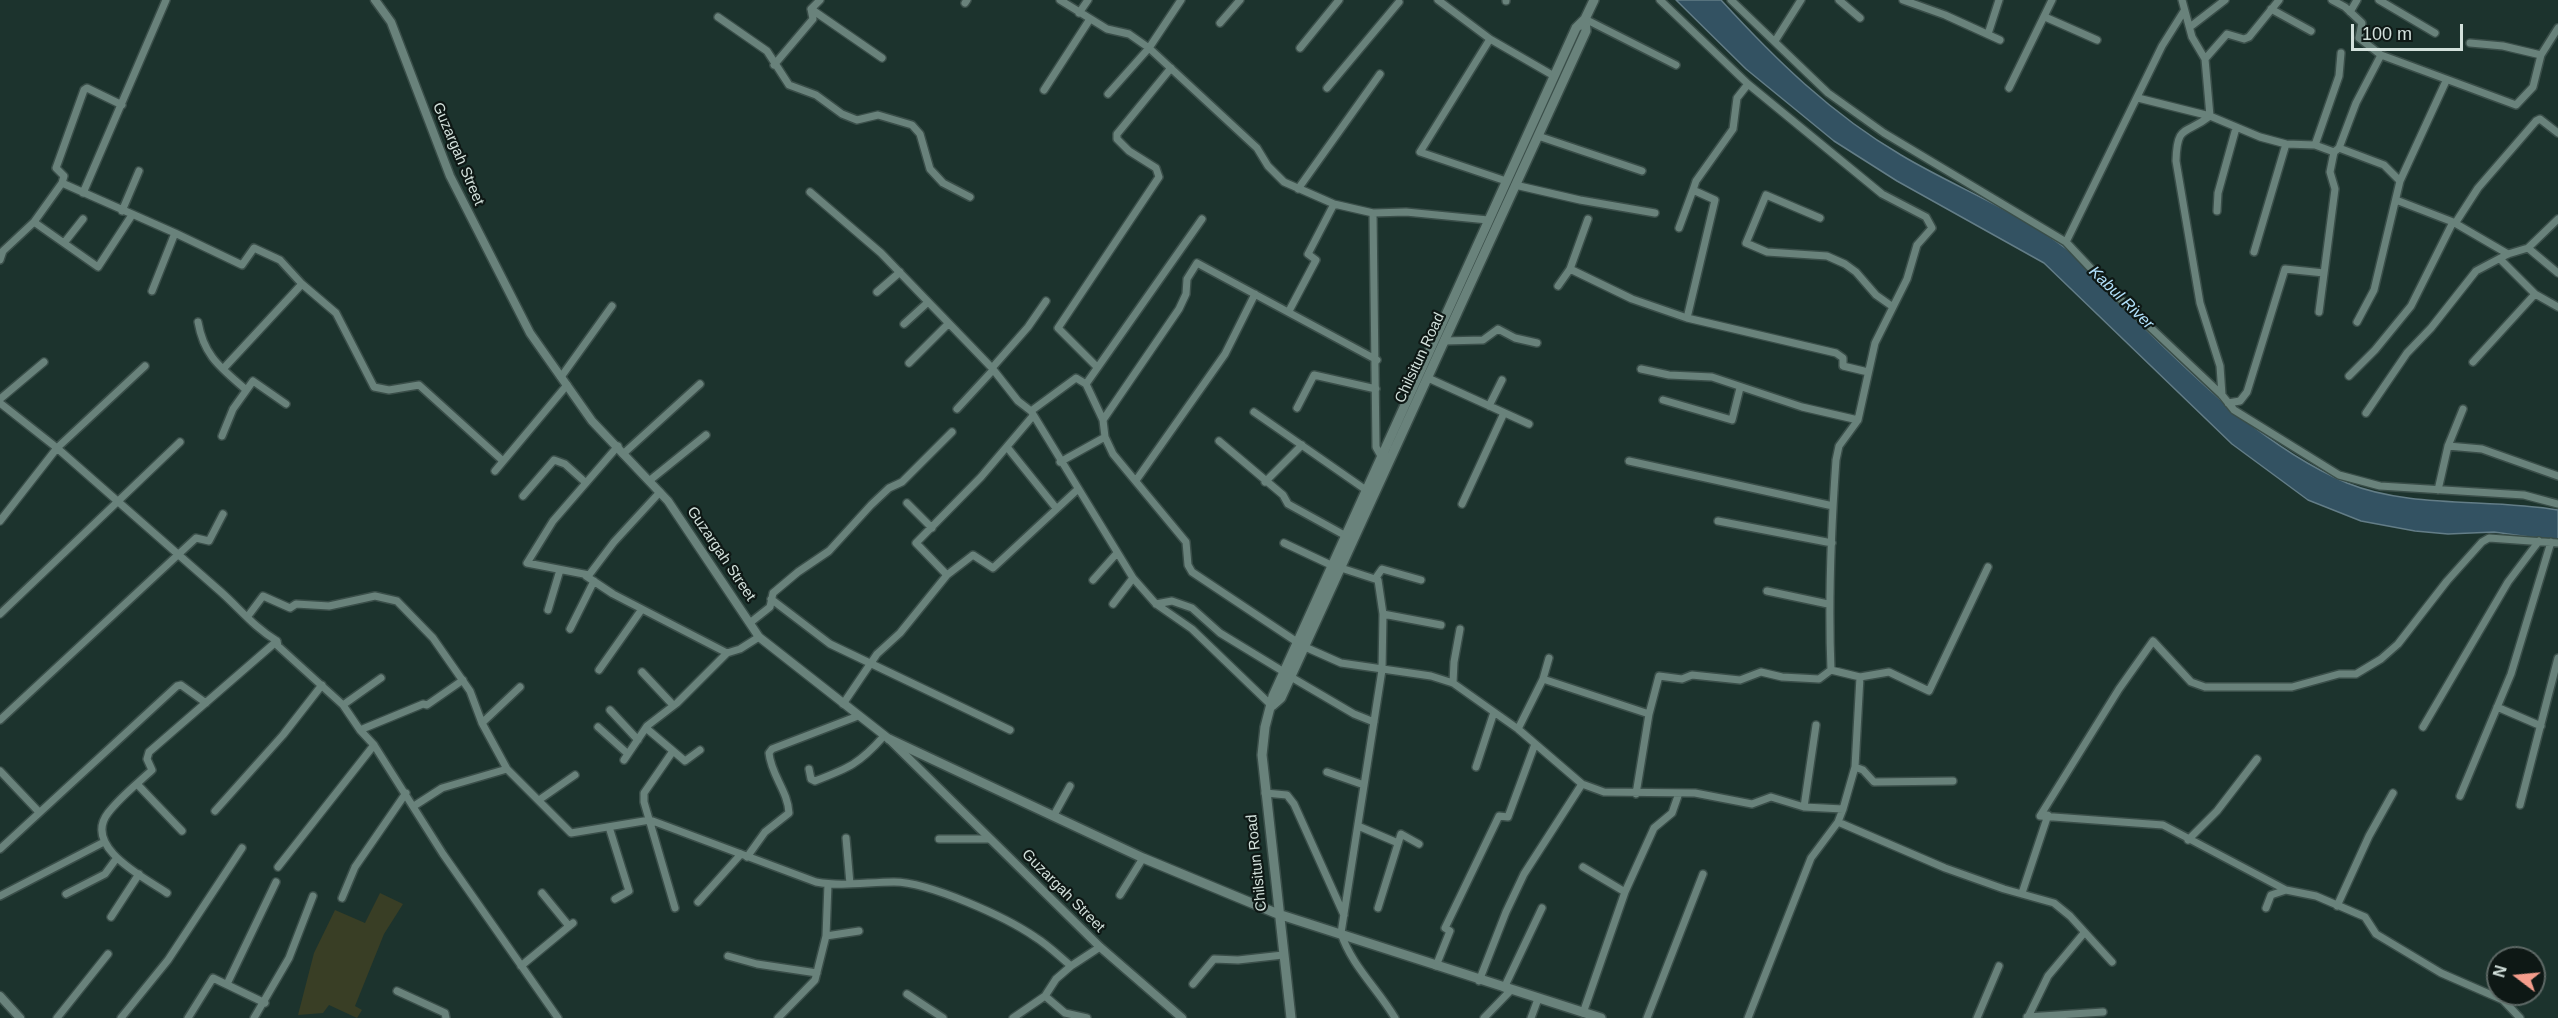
<!DOCTYPE html>
<style>
body{margin:0}
#map{position:relative;width:2558px;height:1018px;overflow:hidden;background:#1c332d;font-family:Helvetica,sans-serif}
canvas{display:block}
.north{position:absolute;left:2486px;top:946px;width:60px;height:60px;box-sizing:border-box;background:#0e1815;border:2px solid #5d6865;border-radius:50%;rotate:286deg;font-size:16px;font-weight:700;line-height:24px;text-align:center;color:#d3e1dc}
.north::after{content:'';display:block;margin:auto;width:21px;height:27px;background:#f49d8c;clip-path:polygon(50% 0,100% 100%,50% 72%,0 100%)}
.scale{position:absolute;left:2351px;top:24px;width:112px;height:27px;box-sizing:border-box;border:3px solid #d3e1dc;border-top:0;padding-left:8px;font-size:18px;line-height:21px;white-space:nowrap;color:#d3e1dc;-webkit-text-stroke:4px #0e1815;paint-order:stroke}
</style>
<div id="map">
<canvas width="2558" height="1018"></canvas>
<div class="north">N</div>
<div class="scale">100 m</div>
</div>
<script>
const ctx = document.querySelector('canvas').getContext('2d');
ctx.lineJoin = 'round';
function fill(path, color) {
  ctx.fillStyle = color;
  ctx.fill(path, 'evenodd');
}
function strokePath(path, color, width, dash) {
  ctx.strokeStyle = color;
  ctx.lineWidth = width;
  ctx.lineCap = dash ? 'butt' : 'round';
  ctx.setLineDash(dash || []);
  ctx.stroke(path);
}
function drawText(font, color, halo, rows, align = 'center') {
  ctx.font = font + ' Helvetica,sans-serif';
  ctx.lineWidth = 4.5;
  ctx.setLineDash([]);
  ctx.textBaseline = 'middle';
  ctx.strokeStyle = halo;
  ctx.fillStyle = color;
  for (const [text, x, y, turn = 0] of rows) {
    ctx.save();
    ctx.translate(x, y);
    ctx.rotate((+turn || 0) * Math.PI / 180);
    ctx.textAlign = isNaN(turn) ? turn : align;
    if (halo) ctx.strokeText(text, 0, 0);
    ctx.fillText(text, 0, 0);
    ctx.restore();
  }
}
fill(new Path2D(`
 M 380,893 L 403,904 L 384,934 L 355,1006 L 362,1010 L 357,1018 L 329,1005 L 323,1013 L 298,1015 L 314,953 L 335,910 L 365,923 Z`), '#393e25');
const water = new Path2D(`
 M 1676,0 L 1721,0 C 1775,59 1831,114 1901,155 C 1956,188 2017,210 2068,250 C 2088,265 2104,287 2121,305 C 2189,371 2258,445 2347,483 C 2411,509 2490,498 2558,510 L 2558,541 L 2494,532 L 2448,534 L 2415,531 L 2361,521 L 2308,500 L 2232,444 L 2044,263 L 1897,181 L 1834,141 L 1746,69 Z`);
fill(water, '#335262');
strokePath(water, '#637d87', 1.5);
const minor = new Path2D(`
 M 1060,0 L 1107,29 L 1129,34 L 1149,48 L 1257,148 L 1268,166 L 1284,182 L 1334,204 L 1373,213 L 1406,212 L 1488,220
 M 1438,0 L 1490,39 L 1554,76
 M 1660,0 L 1748,84 L 1882,194 L 1926,217 L 1932,228 L 1917,245 L 1907,279 L 1875,343 L 1858,420 L 1839,446 L 1836,460 C 1831,530 1828,600 1831,670
 M 1731,0 L 1828,93 L 1884,133 L 2066,242 L 2116,295 L 2222,395 L 2234,410 L 2339,475 L 2380,486 L 2524,495 L 2558,504
 M 1839,0 L 1860,18
 M 1903,0 L 1945,15 L 2000,40
 M 2182,0 L 2192,37 L 2205,59 L 2210,116
 M 2332,0 L 2345,7 L 2362,23 L 2359,38 L 2381,55 L 2516,105 L 2533,87 L 2541,55 L 2558,28
 M 2379,0 L 2435,33
 M 1506,1 L 1506,0
 M 965,3 L 967,0
 M 811,9 L 882,58
 M 2271,9 L 2311,31
 M 2350,12 L 2357,0
 M 1079,13 L 1088,0
 M 718,17 L 767,51 L 789,85 L 816,95 L 842,114 L 857,120 L 878,115 L 912,125 L 920,134 L 930,169 L 943,183 L 970,197
 M 2045,17 L 2097,40
 M 1585,19 L 1676,65
 M 1220,23 L 1240,0
 M 2190,27 L 2225,0
 M 1988,34 L 1999,0
 M 1490,39 L 1420,152 L 1506,181
 M 1775,41 L 1801,0
 M 2470,43 L 2503,46 L 2541,55
 M 1300,48 L 1339,0
 M 2205,59 L 2227,34 L 2244,39 L 2249,37 L 2279,0
 M 774,65 L 813,19 L 811,9 L 820,0
 M 1327,88 L 1399,2
 M 2009,88 L 2052,0
 M 1044,90 L 1090,19
 M 1108,94 L 1149,48 L 1181,0
 M 2138,98 L 2210,116 L 2260,137 L 2286,144 L 2315,145 L 2334,152 L 2339,148 L 2384,165 L 2400,181
 M 2210,116 C 2186,135 2177,123 2176,161 L 2200,303 L 2220,366 L 2222,395
 M 1538,136 L 1642,171
 M 2315,145 L 2339,76 L 2341,53
 M 2339,148 L 2356,103 L 2381,55
 M 62,183 L 175,233 L 152,291
 M 1515,185 L 1580,200 L 1655,213
 M 1298,189 L 1380,74
 M 810,192 L 881,253 L 992,368 L 1018,401 L 1031,411 L 1133,578 L 1156,604 L 1192,629 L 1272,706
 M 83,193 L 166,0
 M 2396,200 L 2453,222 L 2508,254
 M 122,211 L 139,171
 M 2217,211 L 2218,193 L 2236,128
 M 1373,213 L 1376,447 L 1381,456
 M 1820,218 L 1766,195 L 1746,243 L 1767,252 L 1827,256 L 1845,264 L 1856,272 L 1876,295 L 1893,307
 M 1202,219 L 1086,384 L 1103,420 L 1105,437 L 1113,454 L 1186,542 L 1188,565 L 1192,572 L 1297,642
 M 34,222 L 98,267 L 132,215
 M 1679,228 L 1693,190
 M 175,233 L 242,265 L 254,248 L 280,260 L 302,284 L 336,313 L 374,387 L 389,390 L 419,385 L 503,461
 M 2066,242 L 2162,46 L 2184,11
 M 64,243 L 83,219
 M 2528,248 L 2558,273
 M 2254,252 L 2286,144
 M 2500,259 L 2535,294 L 2558,307
 M 0,260 L 3,251 L 34,222 L 62,183 L 64,176 L 56,168 L 84,90 L 87,88 L 122,105
 M 1570,269 L 1632,299 L 1687,318 L 1836,353 L 1843,358 L 1843,366 L 1868,372
 M 1558,286 L 1570,269 L 1588,219
 M 877,292 L 900,272
 M 1289,311 L 1316,260 L 1308,254 L 1334,204
 M 2319,312 L 2335,189 L 2330,172 L 2334,152
 M 1687,318 L 1715,200 L 1693,190 L 1696,181 L 1733,129 L 1737,98 L 1748,84
 M 198,322 C 204,356 220,367 245,389
 M 2357,322 L 2374,290 L 2400,181 L 2446,81
 M 904,324 L 927,303
 M 1444,341 L 1483,340 L 1498,329 L 1515,338 L 1537,343
 M 2473,362 L 2535,294
 M 909,363 L 947,325
 M 1097,367 L 1058,328 L 1159,177 L 1156,168 L 1129,151 L 1117,139 L 1117,134 L 1171,68
 M 992,368 L 1028,327 L 1046,301
 M 223,369 L 302,284
 M 1641,369 L 1669,375 L 1712,377 L 1802,407 L 1858,420
 M 2349,376 L 2375,350 L 2411,306 L 2453,222 L 2456,222 L 2478,188 L 2536,121 L 2540,119 L 2558,133
 M 561,377 L 612,306
 M 1428,378 L 1529,424
 M 0,399 L 44,362
 M 1663,400 L 1732,420 L 1740,388
 M 0,403 L 57,448 L 221,592 C 240,609 255,628 277,641 L 278,646 L 343,705 L 360,730 L 374,745 L 443,854 L 558,1018
 M 2228,403 L 2240,401 L 2247,392 L 2285,269 L 2324,273
 M 1489,406 L 1502,380
 M 1297,408 L 1314,375 L 1376,389
 M 957,409 L 993,370
 M 1031,411 L 1076,378 L 1086,384
 M 1254,412 L 1366,490
 M 2366,413 L 2407,353 L 2431,328 L 2476,271 L 2508,254 L 2528,248 L 2558,219
 M 1103,420 L 1179,309 L 1186,294 L 1187,279 L 1197,263 L 1377,360
 M 222,436 L 233,409 L 253,381 L 286,404
 M 1219,441 L 1283,495 L 1288,504 L 1346,536
 M 618,446 L 553,521 L 527,563 L 589,575 L 614,542 L 660,492
 M 2448,446 L 2482,449 L 2558,476
 M 1007,447 L 1056,508
 M 623,454 L 700,384
 M 1629,461 L 1833,506
 M 1060,462 L 1105,437
 M 495,471 L 567,385
 M 1137,479 L 1225,354 L 1255,294
 M 649,481 L 706,435
 M 1265,482 L 1302,445
 M 2438,490 L 2448,446 L 2463,409
 M 523,496 L 554,460 L 565,464 L 585,482
 M 907,503 L 932,528
 M 1462,504 L 1504,413
 M 0,521 L 57,448 L 145,366
 M 1718,521 L 1832,543
 M 1284,543 L 1333,566
 M 1341,568 L 1378,580 L 1383,614 L 1382,670 L 1341,933 C 1351,965 1378,989 1395,1018
 M 947,575 L 916,543 L 981,477 L 1032,417
 M 586,576 L 613,594 L 727,653
 M 1375,579 L 1382,569 L 1421,580
 M 1093,580 L 1117,553
 M 1767,591 L 1828,604
 M 771,599 L 830,644 L 1010,730
 M 1113,604 L 1133,578
 M 1156,604 L 1172,601 L 1192,608 L 1220,633 L 1284,672
 M 548,610 L 560,570
 M 0,614 L 180,442
 M 1383,614 L 1441,625
 M 248,616 L 263,596 L 290,608 L 296,604 L 329,606 L 375,596 L 397,601 L 433,638 L 470,691 L 482,723 L 507,769
 M 751,622 L 770,607 L 773,593 L 798,572 L 829,551 L 871,505 L 889,488 L 902,482 L 952,432
 M 570,629 L 594,581
 M 1305,647 L 1341,663 L 1431,676 L 1453,683 L 1518,729 L 1582,784 L 1604,792 L 1695,793 L 1752,804 L 1771,797 L 1804,807 L 1843,809
 M 599,670 L 642,609
 M 642,672 L 673,705
 M 1291,677 L 1354,714 L 1374,722
 M 1543,679 L 1649,714
 M 1453,683 L 1454,662 L 1460,629
 M 843,704 L 877,654 L 900,633 L 947,575 L 973,555 L 993,568 L 1077,490
 M 343,705 L 381,678
 M 2497,707 L 2541,726
 M 610,710 L 638,740
 M 0,720 L 196,538 L 209,541 L 223,514
 M 482,723 L 520,687
 M 598,727 L 628,754
 M 2423,727 L 2508,582 L 2539,541
 M 646,728 L 685,761 L 700,750
 M 1518,729 L 1543,679 L 1549,658
 M 360,730 L 423,704 L 427,705 L 463,680
 M 673,751 L 644,793 L 644,802 L 675,908
 M 624,760 L 647,726 L 677,703 L 727,653 L 740,649 L 759,637
 M 1476,767 L 1494,712
 M 1855,767 L 1863,770 L 1874,782 L 1953,781
 M 809,769 L 811,779 L 815,781 C 849,768 859,764 884,736
 M 0,771 L 39,812
 M 1327,772 L 1364,785
 M 137,784 L 182,831
 M 1265,793 L 1287,795 L 1294,804 L 1344,915
 M 1636,794 L 1649,714 L 1659,676 L 1682,679 L 1692,675 L 1740,680 L 1761,672 L 1782,677 L 1819,679 L 1831,670 L 1860,677 L 1889,672 L 1929,691 L 1988,567
 M 2460,796 L 2511,674 L 2551,542
 M 539,800 L 575,775
 M 2520,805 L 2558,658
 M 414,806 L 442,788 L 507,769 L 571,833 L 650,820 L 816,882 C 842,887 868,882 894,882 C 929,882 1006,917 1035,937 C 1048,945 1059,956 1071,966
 M 1804,807 L 1816,725
 M 215,811 L 283,735 L 322,685
 M 1054,815 L 1070,786
 M 1838,822 L 1945,868 L 2004,889 L 2054,903 L 2070,916 L 2112,962
 M 1358,826 L 1398,843
 M 609,827 L 629,891 L 615,899
 M 846,838 L 850,884
 M 939,839 L 990,839
 M 2188,840 L 2217,811 L 2257,759
 M 0,849 L 177,686 L 181,685 L 206,703
 M 747,857 L 765,832 L 789,813 C 788,791 771,775 769,753 L 772,749 L 858,716
 M 278,867 L 374,745
 M 1583,867 L 1625,892
 M 167,893 C 145,878 82,847 108,813 C 120,797 138,783 152,770 L 147,759 L 149,752 L 277,641
 M 542,893 L 569,926
 M 2022,893 L 2048,815
 M 66,894 L 105,874 L 116,859
 M 1120,895 L 1143,858
 M 0,896 L 104,842
 M 342,898 L 355,867 L 406,793
 M 698,902 L 741,854
 M 2337,906 L 2369,836 L 2393,793
 M 1378,908 L 1401,834 L 1419,844
 M 2266,908 L 2271,895 L 2286,890
 M 111,917 L 139,874
 M 826,936 L 859,931
 M 728,956 L 757,964 L 817,973
 M 521,966 L 573,923
 M 1436,966 L 1450,931 L 1445,928 L 1499,816 L 1508,817 L 1535,744
 M 1479,981 L 1506,912 L 1524,874 L 1582,784
 M 227,984 L 276,882
 M 1193,984 L 1214,959 L 1238,960 L 1283,955
 M 1504,988 L 1542,908
 M 397,991 L 445,1013 L 446,1018
 M 907,994 L 943,1018
 M 1045,996 L 1065,1013 L 1087,1018
 M 1583,1013 L 1625,892 L 1654,828 L 1672,813 L 1679,793
 M 2027,1017 L 2103,1012
 M 2028,1017 L 2048,976 L 2084,933
 M 57,1018 L 108,954
 M 121,1018 L 168,960 L 242,848
 M 188,1018 L 213,978 L 265,1003
 M 254,1018 L 289,958 L 313,896
 M 778,1018 L 815,980 L 826,936 L 828,884
 M 1013,1018 L 1045,996 L 1056,979 L 1071,966 L 1100,947
 M 1484,1018 L 1511,990
 M 1531,1018 L 1538,999
 M 1647,1018 L 1703,874
 M 1748,1018 L 1811,858 L 1838,822 L 1843,809 L 1855,767 L 1860,677
 M 1977,1018 L 1999,966
 M 2520,1018 L 2503,1000 L 2441,973 L 2376,934 L 2365,917 L 2316,896 L 2286,890 L 2163,825 L 2040,816 L 2119,689 L 2153,641 L 2191,682 L 2205,687 L 2292,687 L 2339,674 L 2356,674 L 2381,659 L 2398,644 L 2447,581 L 2482,542 L 2489,538 L 2558,543`);
const tertiary = new Path2D(`
 M 375,0 L 391,22 L 450,176 L 530,333 L 592,421 L 668,501 L 759,637 L 889,739 L 1100,947 L 1182,1018
 M 0,996 L 20,1018`);
const secondary = new Path2D(`
 M 1272,706 L 1281,698 L 1586,31 L 1585,19
 M 889,739 L 1143,858 L 1278,914 L 1601,1018
 M 1291,1018 L 1262,755 L 1265,727 L 1273,696 L 1576,28 L 1585,19 L 1594,0`);
strokePath(minor, '#3a4e49', 10);
strokePath(tertiary, '#3a4e49', 11);
strokePath(secondary, '#3a4e49', 12);
strokePath(minor, '#69827b', 7);
strokePath(tertiary, '#69827b', 8);
strokePath(secondary, '#69827b', 9);
drawText('15px', '#d3e1dc', '#0e1815', [
 ["Guzargah Street",458,154,67],
 ["Chilsitun Road",1420,358,-65],
 ["Guzargah Street",721,554,56],
 ["Chilsitun Road",1257,863,-96],
 ["Guzargah Street",1063,891,45]
]);
drawText('italic 16px', '#b3e2fd', '#0e1815', [
 ["Kabul River",2121,298,44]
]);
</script>
